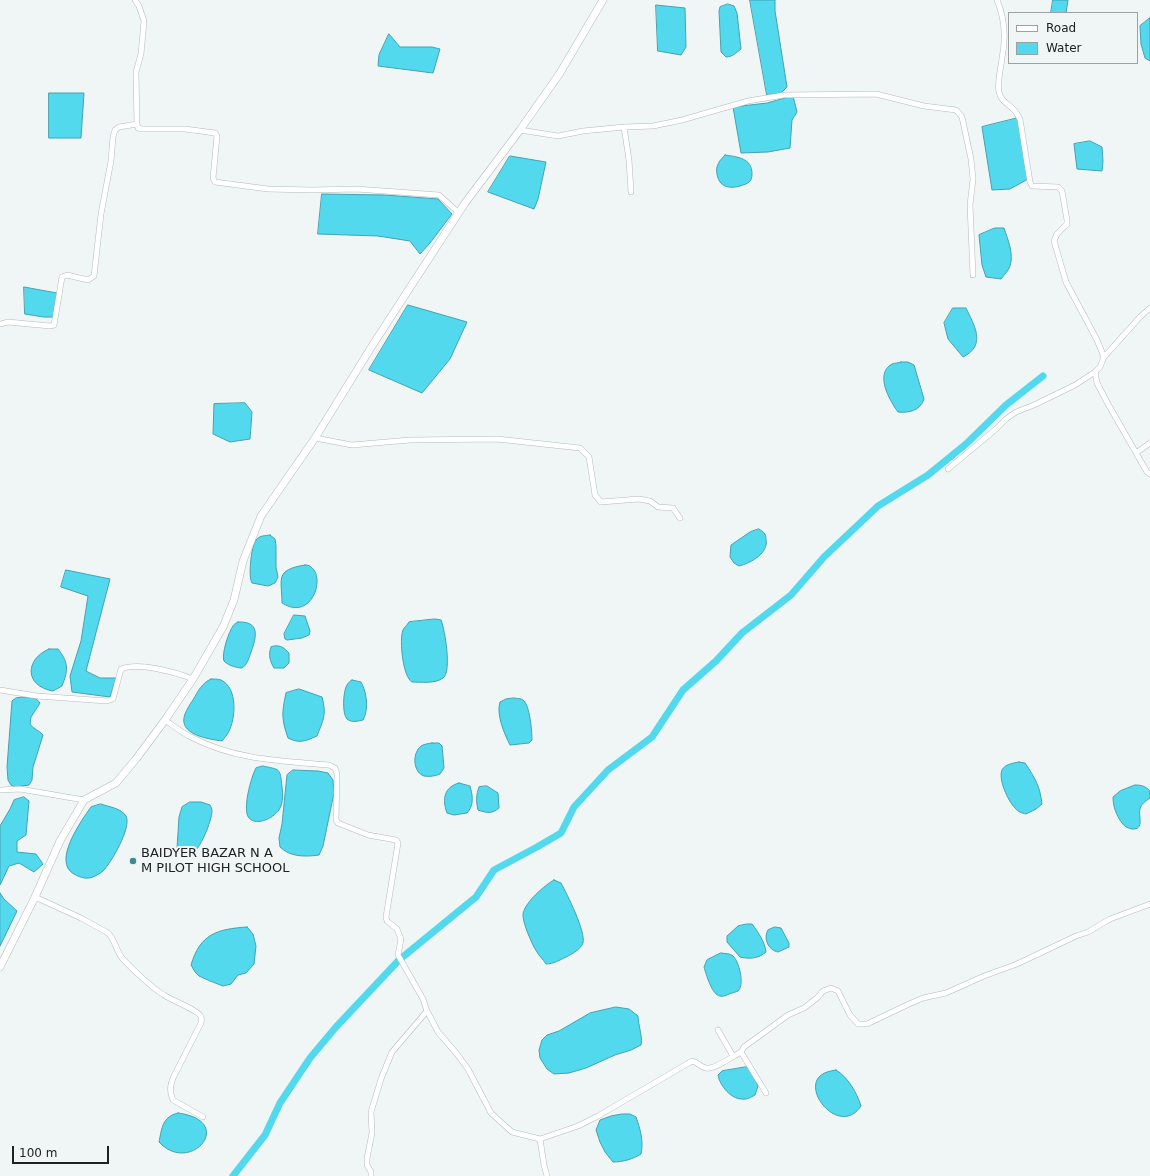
<!DOCTYPE html>
<style>
body{margin:0}
#map{position:relative;width:1150px;height:1176px;overflow:hidden;background:#f0f5f5;font-family:"DejaVu Sans",sans-serif}
canvas{display:block}
.legend{position:absolute;left:1008px;top:12px;width:130px;height:52px;box-sizing:border-box;background:#f0f5f5;border:1px solid #9da1a1;margin:0;padding:5px 7px;list-style:none;font-size:12px;color:#202222}
.legend li{display:flex;align-items:center;gap:8px;height:20px}
.legend b{width:20px;border:1px solid #9da1a1}
.scale{position:absolute;left:12px;top:1146px;width:97px;height:18px;box-sizing:border-box;border:2px solid #202222;border-top:0;padding-left:5px;font-size:12px;line-height:14px;white-space:nowrap;color:#202222;-webkit-text-stroke:3px #f0f5f5;paint-order:stroke}
</style>
<div id="map">
<canvas width="1150" height="1176"></canvas>
<ul class="legend">
<li><b style="height:5px;background:#fff"></b>Road</li>
<li><b style="height:11px;background:#52d9ee"></b>Water</li>
</ul>
<div class="scale">100 m</div>
</div>
<script>
const ctx = document.querySelector('canvas').getContext('2d');
ctx.lineJoin = 'round';
function fill(path, color) {
  ctx.fillStyle = color;
  ctx.fill(path, 'evenodd');
}
function strokePath(path, color, width, dash) {
  ctx.strokeStyle = color;
  ctx.lineWidth = width;
  ctx.lineCap = dash ? 'butt' : 'round';
  ctx.setLineDash(dash || []);
  ctx.stroke(path);
}
function drawText(font, color, halo, rows, align = 'center') {
  ctx.font = font + ' "DejaVu Sans",sans-serif';
  ctx.lineWidth = 4;
  ctx.setLineDash([]);
  ctx.textBaseline = 'middle';
  ctx.strokeStyle = halo;
  ctx.fillStyle = color;
  for (const [text, x, y, turn = 0] of rows) {
    ctx.save();
    ctx.translate(x, y);
    ctx.rotate((+turn || 0) * Math.PI / 180);
    ctx.textAlign = isNaN(turn) ? turn : align;
    if (halo) ctx.strokeText(text, 0, 0);
    ctx.fillText(text, 0, 0);
    ctx.restore();
  }
}
const water = new Path2D(`
 M 750,0 L 775,0 L 775,11 L 787,87 L 781,93 L 767,95 Z
 M 1053,0 L 1068,0 L 1066,13 L 1051,13 Z
 M 728,4 L 734,6 L 737,13 L 741,49 C 736,53 732,57 726,57 L 721,52 L 719,11 L 720,7 Z
 M 656,5 L 685,8 L 686,47 L 681,55 L 658,51 Z
 M 1150,18 L 1150,61 L 1145,58 L 1141,44 L 1140,26 Z
 M 389,34 L 400,47 L 432,47 L 440,49 L 433,73 L 378,66 L 379,55 Z
 M 49,93 L 84,93 L 81,138 L 49,138 Z
 M 793,96 L 797,112 L 792,120 L 790,148 L 768,152 L 741,153 L 733,107 L 767,103 Z
 M 1018,118 L 1028,179 L 1010,189 L 992,190 L 982,127 Z
 M 1090,141 L 1102,147 L 1103,161 L 1102,171 L 1077,169 L 1074,144 Z
 M 725,155 C 738,157 752,158 752,174 C 752,177 751,181 749,182 C 747,184 743,185 740,186 C 729,189 719,187 717,174 C 715,166 720,160 725,155 Z
 M 510,156 L 546,162 L 538,199 L 534,209 L 488,192 Z
 M 322,194 L 384,195 L 438,199 L 452,214 L 430,243 L 420,254 L 410,241 L 378,236 L 318,234 Z
 M 995,228 L 1004,228 C 1008,240 1014,254 1010,266 C 1009,270 1004,275 1001,279 L 986,277 L 982,265 L 979,235 Z
 M 24,287 L 57,293 L 53,317 L 43,317 L 25,314 Z
 M 408,305 L 467,322 L 450,359 L 422,393 L 369,370 Z
 M 953,308 L 966,308 C 974,325 987,345 963,357 L 948,339 L 944,323 Z
 M 901,362 L 908,362 L 914,365 L 924,399 C 920,411 909,413 898,412 C 890,401 874,374 892,364 C 895,363 899,363 901,362 Z
 M 245,403 L 252,412 L 250,439 L 230,442 L 213,434 L 214,404 Z
 M 759,529 C 763,532 766,533 766,539 C 769,553 751,563 739,566 L 734,563 L 730,557 L 731,545 L 750,532 Z
 M 270,535 L 275,539 L 276,546 L 276,567 L 278,577 L 275,583 L 268,586 L 252,583 C 248,577 251,547 256,540 C 260,535 265,536 270,535 Z
 M 305,565 C 307,565 309,565 311,567 C 326,577 312,622 282,603 C 282,579 274,570 305,565 Z
 M 66,570 L 110,579 L 86,671 L 100,678 L 116,678 L 110,697 L 72,692 L 70,676 L 81,641 L 88,596 L 61,587 Z
 M 294,615 L 305,616 L 310,631 L 309,635 L 302,638 L 287,640 L 285,639 L 284,634 Z
 M 435,619 L 441,620 C 445,630 452,672 443,678 C 435,684 421,682 412,682 C 403,677 399,640 403,630 C 404,628 407,625 409,622 Z
 M 238,622 C 260,621 257,636 251,652 C 249,658 247,665 242,668 C 237,668 227,665 224,661 C 221,655 229,631 233,626 C 234,624 236,623 238,622 Z
 M 274,646 C 281,645 284,648 289,653 L 289,663 L 284,668 L 274,668 C 270,661 268,655 271,647 Z
 M 49,649 L 58,649 C 68,662 69,669 62,686 L 53,691 C 24,686 25,659 49,649 Z
 M 211,679 C 214,679 218,679 221,680 C 238,688 236,719 228,733 C 227,735 224,738 222,741 C 209,739 177,735 185,714 C 187,709 190,704 193,700 C 198,691 202,683 211,679 Z
 M 352,680 L 361,682 C 367,693 369,709 363,720 C 358,721 352,723 347,719 C 342,714 343,691 347,685 C 348,683 350,681 352,680 Z
 M 299,689 L 322,697 C 327,715 323,720 317,736 C 305,741 300,744 288,738 C 281,718 282,712 286,693 Z
 M 24,697 C 31,697 36,697 40,703 L 31,717 L 30,724 C 33,729 39,730 43,735 L 33,767 L 32,780 L 29,785 L 15,787 L 11,785 L 8,780 L 7,767 L 12,701 L 16,698 Z
 M 514,698 C 517,699 521,698 523,700 C 530,705 532,732 532,740 L 529,743 L 510,745 C 504,733 496,714 500,702 L 506,699 Z
 M 432,743 L 439,743 L 442,746 L 444,768 L 440,774 C 435,776 430,777 424,776 C 412,772 412,750 423,745 C 426,744 430,743 432,743 Z
 M 1019,762 L 1025,763 C 1035,778 1040,786 1042,804 L 1036,809 L 1026,814 C 1022,813 1018,812 1015,808 C 1008,801 998,779 1002,770 C 1005,764 1014,763 1019,762 Z
 M 263,766 C 280,770 280,767 282,787 C 283,793 283,803 280,808 C 276,817 257,827 249,818 C 242,810 251,777 256,768 Z
 M 293,770 L 318,771 L 328,773 L 333,780 L 334,793 L 323,846 L 319,855 C 305,857 290,857 280,847 L 279,838 L 282,824 L 287,775 Z
 M 459,783 L 470,786 C 473,797 474,805 467,813 L 454,815 L 447,813 C 442,799 444,787 459,783 Z
 M 1135,785 C 1142,785 1145,786 1150,791 L 1150,798 C 1146,801 1141,804 1140,809 C 1138,816 1145,830 1132,829 C 1127,828 1124,826 1122,823 C 1116,815 1113,806 1113,797 L 1120,791 Z
 M 487,786 L 498,793 L 499,808 C 492,814 487,813 478,810 C 476,801 476,795 479,787 Z
 M 24,797 L 29,801 L 26,835 L 17,841 L 17,852 L 36,854 L 43,864 L 34,872 L 19,863 L 9,866 L 0,885 L 0,826 L 10,809 L 14,800 Z
 M 190,802 L 201,802 L 210,805 C 211,807 212,809 212,811 C 212,820 200,851 191,854 C 186,855 181,851 177,848 L 179,817 L 182,807 Z
 M 101,804 C 109,807 121,808 126,816 C 132,827 111,863 103,871 C 101,873 97,875 95,876 C 88,880 81,878 74,874 C 52,862 81,821 91,807 Z
 M 554,880 L 561,883 C 567,894 586,932 583,943 C 581,949 572,954 566,957 C 560,960 553,964 546,964 C 543,959 539,956 537,952 C 532,945 522,921 523,914 C 525,902 545,885 554,880 Z
 M 0,893 L 4,899 L 17,911 L 0,946 Z
 M 747,924 L 752,924 C 758,932 765,942 766,952 C 758,959 749,959 740,957 L 727,942 L 727,936 L 738,926 Z
 M 247,927 L 253,934 L 256,946 L 254,964 L 246,973 L 238,975 L 231,984 L 223,986 L 210,981 L 199,976 L 195,972 L 191,965 C 200,934 217,929 247,927 Z
 M 775,927 L 781,928 L 789,943 L 789,947 L 778,952 C 768,950 763,938 768,930 Z
 M 721,953 C 725,954 730,953 733,956 C 739,961 745,985 738,991 C 736,992 732,993 729,994 C 727,995 723,997 720,996 C 712,995 706,974 704,967 L 707,960 Z
 M 616,1007 L 629,1009 L 638,1016 C 638,1024 643,1038 641,1045 L 631,1050 L 615,1055 L 586,1068 L 569,1073 L 554,1074 L 547,1069 L 540,1058 L 539,1050 L 542,1040 L 547,1035 L 559,1031 L 590,1013 Z
 M 746,1067 L 751,1070 L 758,1086 L 755,1095 C 751,1097 747,1100 742,1099 C 731,1099 720,1086 718,1075 L 722,1071 Z
 M 836,1070 C 848,1077 857,1093 861,1106 C 841,1136 804,1094 819,1077 C 824,1072 830,1071 836,1070 Z
 M 178,1113 C 238,1121 190,1176 159,1142 C 162,1128 162,1117 178,1113 Z
 M 622,1114 L 630,1114 L 636,1117 C 640,1128 644,1142 641,1154 C 633,1159 623,1162 613,1162 L 605,1152 L 600,1142 L 596,1130 L 600,1120 L 611,1116 Z`);
fill(water, '#52d9ee');
strokePath(water, '#43a2b1', 1);
strokePath(new Path2D(`
 M 233,1176 L 265,1135 L 280,1103 L 310,1058 L 336,1027 L 399,960 L 476,897 L 494,870 L 537,847 L 561,833 L 574,807 L 608,770 L 652,737 L 683,690 L 716,661 L 742,633 L 791,595 L 824,557 L 878,506 L 928,475 L 966,444 L 1006,405 L 1043,376`), '#52d9ee', 7);
const minor = new Path2D(`
 M 135,0 L 139,6 L 144,21 L 141,54 L 136,72 L 137,124 L 138,128 L 142,129 L 185,129 L 215,133 L 217,136 L 213,178 L 215,182 L 268,189 L 312,190 L 356,189 L 439,195 L 459,213
 M 997,0 C 1005,19 1006,38 1002,58 C 1001,69 997,81 999,92 C 1001,102 1009,104 1015,111 C 1017,113 1018,116 1020,119 L 1030,182 L 1032,186 L 1058,187 L 1062,191 L 1067,220 L 1067,224 L 1057,234 L 1054,241 L 1066,282 L 1097,340 L 1104,357 L 1100,367 L 1095,372 L 1097,383 L 1108,404 L 1147,472 L 1150,474
 M 624,127 L 629,160 L 631,192
 M 520,130 L 558,136 L 583,131 L 624,127 L 653,126 L 682,120 L 748,101 L 784,95 L 876,94 L 924,106 L 956,110 L 962,117 L 971,159 L 973,179 L 970,205 L 973,275
 M 0,324 L 8,322 L 50,326 L 54,325 L 62,277 L 67,275 L 88,280 L 94,276 L 101,214 L 111,161 L 113,137 L 115,130 L 119,127 L 137,124
 M 1104,357 L 1140,317 L 1150,308
 M 315,438 L 352,445 L 410,440 L 497,439 L 580,448 L 589,457 L 595,495 L 601,502 L 639,499 L 650,501 L 658,507 L 673,508 L 680,518
 M 1136,453 L 1150,443
 M 948,469 L 996,429 L 1006,419 L 1016,412 L 1034,405 L 1075,385 L 1095,372
 M 0,690 L 37,696 L 107,701 L 113,699 L 121,669 C 139,662 175,672 193,679
 M 165,720 C 174,726 182,733 191,737 C 235,760 281,761 329,765 L 335,768 L 337,774 L 336,820 L 338,823 L 368,835 L 396,840 L 398,843 L 386,917 L 387,921 L 397,929 L 401,939 L 398,955 L 423,999 L 427,1011 L 392,1052 L 381,1079 L 371,1112 L 372,1133 L 367,1158 L 367,1165 L 371,1172 L 371,1176
 M 0,790 L 20,789 L 84,800
 M 35,897 L 81,918 L 108,933 C 115,940 116,950 122,958 C 131,968 152,988 164,995 C 171,1000 200,1011 201,1017 C 202,1019 201,1021 201,1023 L 174,1076 C 170,1085 169,1091 173,1100 L 203,1117
 M 427,1011 L 438,1032 L 457,1054 L 468,1069 L 491,1113 L 512,1132 L 540,1139
 M 718,1030 L 733,1056
 M 741,1052 L 766,1093
 M 547,1176 L 544,1165 L 540,1139 L 578,1126 L 598,1116 L 692,1061 C 698,1062 700,1067 706,1068 C 714,1070 733,1056 741,1052 L 744,1047 L 788,1015 L 804,1008 L 817,998 L 823,991 L 831,988 L 838,991 L 850,1015 L 858,1024 L 867,1024 L 909,1004 L 923,998 L 946,993 L 984,976 L 1017,964 L 1076,936 L 1088,932 L 1110,919 L 1150,904`);
const secondary = new Path2D(`
 M 0,967 L 35,897 L 60,841 L 84,800 L 116,783 L 136,759 L 165,720 L 193,679 L 223,627 L 234,600 L 243,561 L 261,516 L 315,438 L 372,346 L 465,203 L 520,130 L 560,73 L 603,0`);
strokePath(minor, '#b5baba', 6);
strokePath(secondary, '#b5baba', 8);
strokePath(minor, '#fff', 5);
strokePath(secondary, '#fff', 7);
for (const [x, y, r, color] of [
 [133,861,4,"#428894"]
]) {
  const dot = new Path2D();
  dot.arc(x, y, r, 0, 2 * Math.PI);
  ctx.fillStyle = color;
  ctx.fill(dot);
  strokePath(dot, '#f0f5f5', 1.5);
}
drawText('13px', '#202222', '#f0f5f5', [
 ["BAIDYER BAZAR N A",141,854],
 ["M PILOT HIGH SCHOOL",141,869]
], 'left');
</script>
